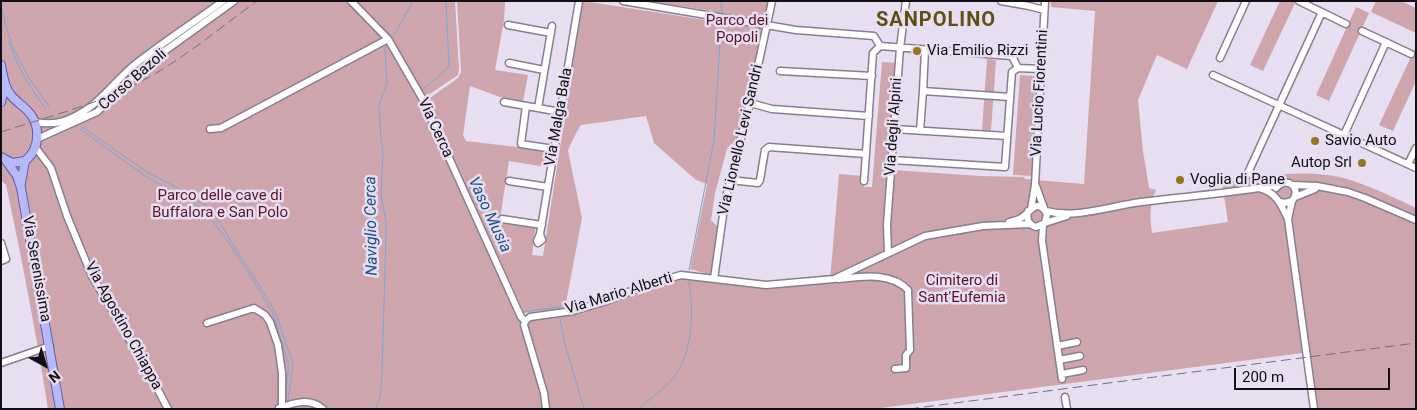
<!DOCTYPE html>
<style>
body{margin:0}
#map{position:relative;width:1417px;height:410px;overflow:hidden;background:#e7def1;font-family:Roboto,sans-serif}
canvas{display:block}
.frame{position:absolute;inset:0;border:2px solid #110e14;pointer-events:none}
.north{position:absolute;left:20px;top:340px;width:50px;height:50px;-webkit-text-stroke:4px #e7def1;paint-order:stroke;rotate:141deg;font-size:14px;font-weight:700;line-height:20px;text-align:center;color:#110e14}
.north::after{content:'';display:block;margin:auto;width:18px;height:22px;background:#110e14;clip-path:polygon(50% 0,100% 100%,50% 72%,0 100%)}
.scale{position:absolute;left:1234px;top:368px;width:156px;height:22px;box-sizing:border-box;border:2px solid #110e14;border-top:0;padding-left:6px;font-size:15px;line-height:18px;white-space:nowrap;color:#110e14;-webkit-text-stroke:4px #e7def1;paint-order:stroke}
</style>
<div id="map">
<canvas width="1417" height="410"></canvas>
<div class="frame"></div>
<div class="north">N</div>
<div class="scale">200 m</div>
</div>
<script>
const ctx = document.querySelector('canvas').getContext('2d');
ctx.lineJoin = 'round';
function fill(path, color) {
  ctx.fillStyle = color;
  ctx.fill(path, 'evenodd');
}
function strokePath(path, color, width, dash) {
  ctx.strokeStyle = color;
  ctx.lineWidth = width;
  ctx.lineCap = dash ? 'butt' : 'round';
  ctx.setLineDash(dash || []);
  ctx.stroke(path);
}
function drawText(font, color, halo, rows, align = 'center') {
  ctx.font = font + ' Roboto,sans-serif';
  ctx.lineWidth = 5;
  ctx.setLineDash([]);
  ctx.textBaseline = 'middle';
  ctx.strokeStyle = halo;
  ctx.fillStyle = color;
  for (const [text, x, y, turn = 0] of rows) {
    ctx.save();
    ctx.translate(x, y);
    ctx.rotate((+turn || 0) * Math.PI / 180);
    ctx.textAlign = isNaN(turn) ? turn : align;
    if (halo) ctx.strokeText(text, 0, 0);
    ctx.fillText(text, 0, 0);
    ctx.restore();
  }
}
fill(new Path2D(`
 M 1,1 L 455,1 L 459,69 L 458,75 L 421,100 L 521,320 L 571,312 L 681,276 L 766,288 L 830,281 L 839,174 L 864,176 L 864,187 L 872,187 L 882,62 L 896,63 L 893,170 L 980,176 L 1024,177 L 1025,179 L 1084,184 L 1095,11 L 1051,7 L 1051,1 L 1218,1 L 1187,69 L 1157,55 L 1138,100 L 1143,151 L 1149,188 L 1156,190 C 1149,204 1150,218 1152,233 L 1228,222 L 1222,182 C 1267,176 1315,166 1359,183 C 1379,190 1397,199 1416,208 L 1416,409 L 1318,409 L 1310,352 L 873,409 L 48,409 C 36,333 22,259 6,185 L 1,180 Z
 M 457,1 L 505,1 L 504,20 L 495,70 L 528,75 L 523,102 L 500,97 L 470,86 L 463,135 L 466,141 L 551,151 L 546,167 L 509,161 L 500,219 L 536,224 L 532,255 L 543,256 L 583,1 L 712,21 L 713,11 L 648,1 L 768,1 L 747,102 L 736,143 L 731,144 L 727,149 L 715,193 L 711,220 L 718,227 L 711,275 L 690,269 L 707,184 L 696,180 L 654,143 L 646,116 L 581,125 C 579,127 569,147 568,151 L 582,218 L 565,308 L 524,313 L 427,100 L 458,78 L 461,72 Z
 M 1280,1 L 1296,1 L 1263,71 L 1250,65 Z
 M 1376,1 L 1401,1 L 1416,8 L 1416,33 L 1371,12 Z
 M 1356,7 L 1369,13 L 1329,101 L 1316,95 Z
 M 1416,46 L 1416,81 L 1393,131 L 1379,125 Z
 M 987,59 L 996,60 L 991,131 L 982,130 Z
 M 1020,75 L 1035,76 L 1032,176 L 1013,175 Z`), '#cea4ad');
strokePath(new Path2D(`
 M 721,1 L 722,12
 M 1,5 C 4,17 6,30 11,42 C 20,66 34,86 49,106
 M 366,12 L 389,36 L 398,49
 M 392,39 L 413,1
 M 9,42 C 17,67 30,87 45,108
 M 422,90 L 445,71 L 449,66 L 446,1
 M 82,127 L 147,172 L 193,196 L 209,208 L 218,220 L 275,311 L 293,364 L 288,400
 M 80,129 L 148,178 L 195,204 L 207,214 L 228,241 L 272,311 L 289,365 L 285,399
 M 689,270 L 714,140 L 721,24
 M 517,302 L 523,312 L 560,307
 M 560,319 L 565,344 L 584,409
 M 376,409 L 380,397 L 382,372 L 386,235 L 386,222 L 381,195 L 383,152 L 381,138 L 379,105 L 387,83 L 385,49 L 387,44
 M 639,409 C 650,398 665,389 674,377 C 693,351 694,313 689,282`), '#7ea4cf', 1);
const minor = new Path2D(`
 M 351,1 L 388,39 L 422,98 L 521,317 L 525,321 L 524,325 L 544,393 L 546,409
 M 623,1 L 796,30 L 874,36 L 880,46 L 1012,56 L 1018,68
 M 1001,1 L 1029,6 L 1044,10
 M 1299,1 L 1346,24
 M 508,25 L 551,33
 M 552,26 L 538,108 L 560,112
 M 1362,31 L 1411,54
 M 1220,58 L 1246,1
 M 509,63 L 544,70
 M 780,71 L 872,76
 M 1213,75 L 1416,168
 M 923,91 L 925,50
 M 504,102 L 538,108
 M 750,103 L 772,109 L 869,116
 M 526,106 L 521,144 L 554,149
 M 35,122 C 53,125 63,123 79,114 C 100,103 115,81 133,66 C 162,43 193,23 223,1
 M 210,129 L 221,128 L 388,39
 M 894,129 L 1007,136
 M 920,131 L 923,91 L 1010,97
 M 1344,135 L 1386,42
 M 37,139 L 97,112 L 148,63 L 234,1
 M 36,148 L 51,168 L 67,216 L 92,276 L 147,369 L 168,409
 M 892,160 L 1005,167 L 1012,72 L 1018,68 L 1040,69
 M 1408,164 L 1416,148
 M 1247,175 L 1322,12
 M 730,180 L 758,183 L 760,180 L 765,150 L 769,147 L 866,154
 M 509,181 L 548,187
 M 864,181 L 873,53 L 880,46
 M 1293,185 L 1317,186 L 1348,192 L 1365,198 L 1416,220
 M 1036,186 L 1044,208
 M 1259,188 C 1276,192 1281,204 1288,219 L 1314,409
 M 1276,188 C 1286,175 1303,188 1292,201 L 1285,203 L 1280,202
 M 1295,197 L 1315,189
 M 1031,209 L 1035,185 L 1045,1
 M 1046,211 C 1076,219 1110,206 1141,202 C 1187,196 1233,193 1278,185
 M 502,219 L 542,225
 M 1288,219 L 1292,201
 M 1009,222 C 1013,221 1018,220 1021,218 C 1030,213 1037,196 1047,214 L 1045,223 L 1036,227 C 1029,225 1026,219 1028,211
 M 1045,223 L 1067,216
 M 1043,225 L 1042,241 L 1062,379
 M 540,234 L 542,240 L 538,243 L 537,241 L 540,234 L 579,1
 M 1,243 L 6,259 L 1,261
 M 888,253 L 887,225 L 900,48 L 906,1
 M 714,279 L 725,201 L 750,103 L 772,1
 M 838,279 C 860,277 890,271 908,290 L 910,350 L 906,355 L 906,368 L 895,369
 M 525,321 L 530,317 L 573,311 L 606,301 L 646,285 L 681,275 L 766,285 L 834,279 L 925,236 L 983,226 L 1030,224
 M 207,323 L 254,308 L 265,315 L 270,322 L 278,345 L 282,373 L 282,407
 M 1057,346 L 1077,342
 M 1059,360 L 1080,356
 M 1,363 L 50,346
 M 1062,374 L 1083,370
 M 1065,397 L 1067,409
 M 279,408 C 293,403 310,397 323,409`);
const major = new Path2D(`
 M 1,65 C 3,75 4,86 10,94 C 15,101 21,104 27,110 C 41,124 41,148 25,161 L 12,163 L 1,157
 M 1,102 L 5,86
 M 7,162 L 17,176 L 21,188 L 60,409
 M 21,183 L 25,161`);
strokePath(minor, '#877e8f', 9);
strokePath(major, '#5d5ea6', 10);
strokePath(minor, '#fff', 6);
strokePath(major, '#b6b8f8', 8);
strokePath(new Path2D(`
 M 1,132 C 47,117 95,105 138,83 C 180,62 218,29 257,1
 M 909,409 L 1416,343`), '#75707c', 1, [10, 5]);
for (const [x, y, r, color] of [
 [917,51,5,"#94771e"],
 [1315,141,5,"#94771e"],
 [1362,163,5,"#94771e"],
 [1180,180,5,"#94771e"]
]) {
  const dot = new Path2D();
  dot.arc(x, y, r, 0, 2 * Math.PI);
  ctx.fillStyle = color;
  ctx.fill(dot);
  strokePath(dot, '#e7def1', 2);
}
drawText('15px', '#5b132c', '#e7def1', [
 ["Parco dei",737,21],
 ["Popoli",737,38],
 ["Parco delle cave di",220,196],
 ["Buffalora e San Polo",220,213],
 ["Cimitero di",962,281],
 ["Sant'Eufemia",962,298]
]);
drawText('15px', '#110e14', '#e7def1', [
 ["Via Emilio Rizzi",927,51],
 ["Savio Auto",1325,141],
 ["Autop Srl",1352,163,"right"],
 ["Voglia di Pane",1190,180]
], 'left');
drawText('15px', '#110e14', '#e7def1', [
 ["Corso Bazoli",133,80,-41],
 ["Via Lucio Fiorentini",1040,93,-87],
 ["Via Malga Bala",559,117,-80],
 ["Via degli Alpini",894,127,-86],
 ["Via Cerca",435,128,65],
 ["Via Lionello Levi Sandri",741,140,-77],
 ["Via Serenissima",36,269,80],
 ["Via Mario Alberti",619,294,-17],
 ["Via Agostino Chiappa",123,326,61]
]);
drawText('italic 16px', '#1b5186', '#e7def1', [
 ["Vaso Musia",489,215,65],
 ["Naviglio Cerca",372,226,-91]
]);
ctx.letterSpacing = '1px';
drawText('bold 20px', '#624e12', '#e7def1', [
 ["SANPOLINO",936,21]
]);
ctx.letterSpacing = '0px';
</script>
